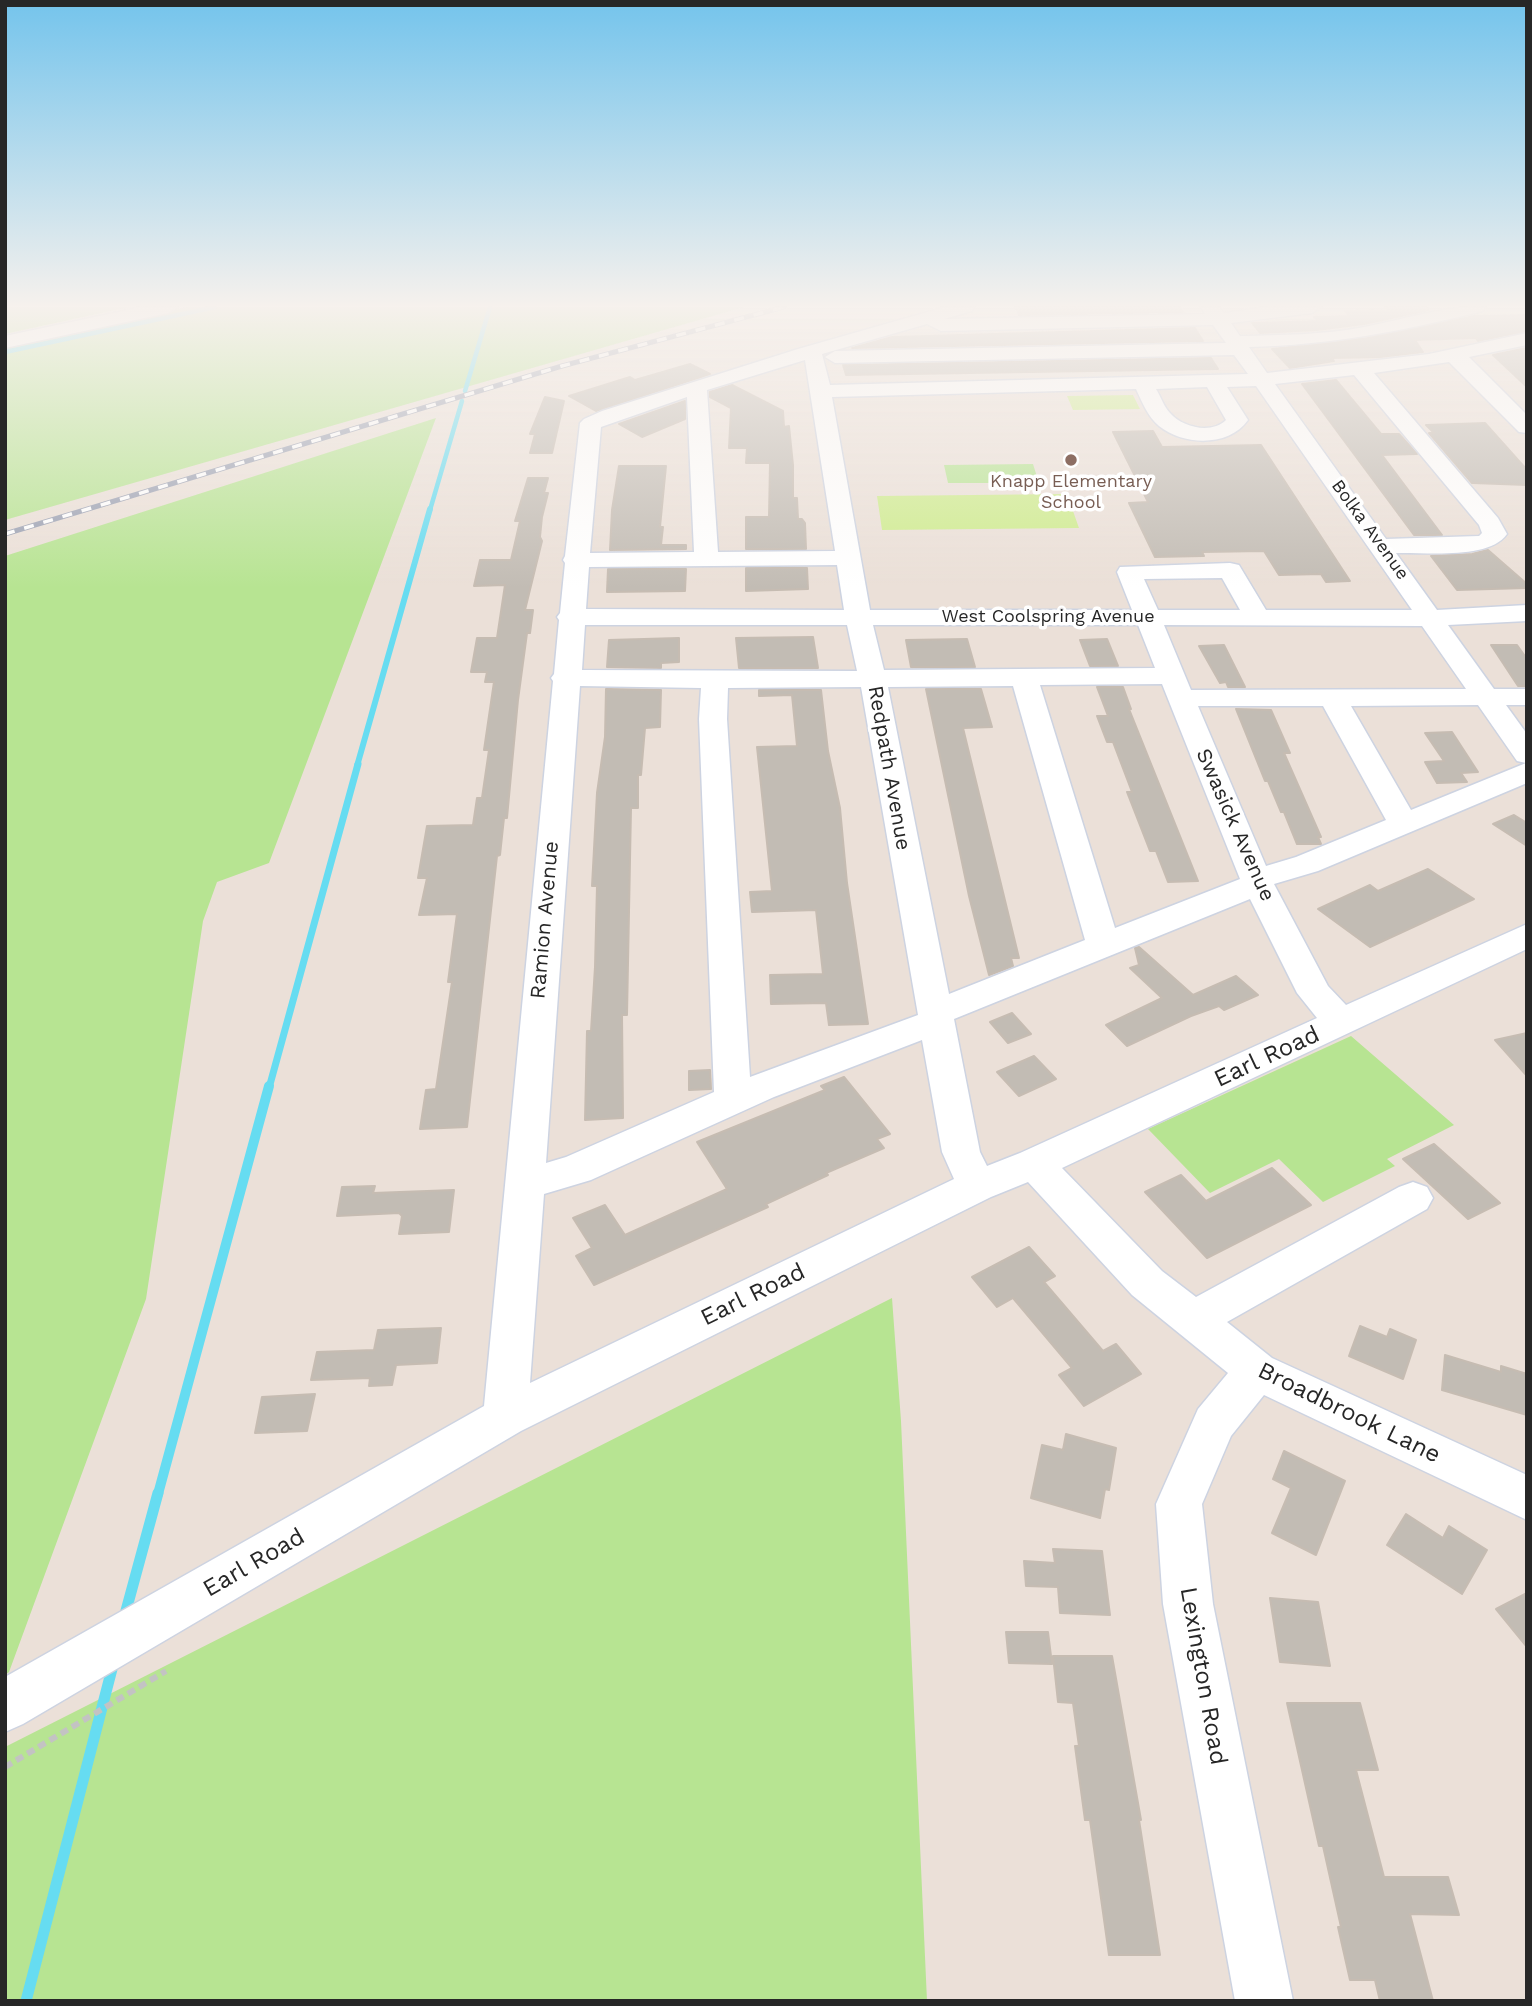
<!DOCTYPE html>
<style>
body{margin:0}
#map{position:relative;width:1532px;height:2006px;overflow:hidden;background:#ebe0d8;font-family:"Work Sans",sans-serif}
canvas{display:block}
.frame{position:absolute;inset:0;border:7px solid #272727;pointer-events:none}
</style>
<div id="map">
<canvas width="1532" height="2006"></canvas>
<div class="frame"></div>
</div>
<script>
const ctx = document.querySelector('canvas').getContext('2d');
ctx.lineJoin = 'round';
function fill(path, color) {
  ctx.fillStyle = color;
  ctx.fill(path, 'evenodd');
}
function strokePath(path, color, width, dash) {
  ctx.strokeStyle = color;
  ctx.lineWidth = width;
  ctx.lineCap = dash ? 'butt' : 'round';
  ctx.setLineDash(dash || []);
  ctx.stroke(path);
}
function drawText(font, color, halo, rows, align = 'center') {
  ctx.font = font + ' "Work Sans",sans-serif';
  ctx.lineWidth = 7;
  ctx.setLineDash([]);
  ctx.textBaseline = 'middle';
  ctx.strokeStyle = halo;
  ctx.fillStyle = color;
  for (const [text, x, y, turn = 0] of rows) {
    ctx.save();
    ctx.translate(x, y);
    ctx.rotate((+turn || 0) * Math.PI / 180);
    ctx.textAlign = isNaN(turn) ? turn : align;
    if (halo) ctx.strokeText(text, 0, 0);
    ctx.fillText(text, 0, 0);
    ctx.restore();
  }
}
fill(new Path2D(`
 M 5,307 L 129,307 L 5,334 Z
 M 188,307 L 744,307 L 5,520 L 5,345 Z
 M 436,418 L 269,863 L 217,882 L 203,921 L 146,1299 L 9,1672 L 5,1675 L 5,556 Z
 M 1033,464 L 1039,483 L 948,483 L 944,465 Z
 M 1351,1036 L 1454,1125 L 1387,1159 L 1395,1166 L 1323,1202 L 1279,1159 L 1210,1193 L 1148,1129 Z
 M 892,1298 L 901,1421 L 927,2001 L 5,2001 L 5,1747 Z`), '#b7e492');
fill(new Path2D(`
 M 1133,395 L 1140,409 L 1073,410 L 1067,396 Z
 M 1067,494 L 1079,528 L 882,530 L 877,496 Z`), '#ceec8d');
strokePath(new Path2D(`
 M 5,352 L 215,307
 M 465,391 L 490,307
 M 430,510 L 462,401`), '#66dcf1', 4.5);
strokePath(new Path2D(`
 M 357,766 L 430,509`), '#66dcf1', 6);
strokePath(new Path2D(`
 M 269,1088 L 358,764`), '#66dcf1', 7);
strokePath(new Path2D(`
 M 158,1494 L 269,1086`), '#66dcf1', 10);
strokePath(new Path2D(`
 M 124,1618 L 158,1493
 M 26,2001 L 113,1665`), '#66dcf1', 11);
const building = new Path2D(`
 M 1015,307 L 1180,307 L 1183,312 L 1019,315 Z
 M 1385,307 L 1426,307 L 1429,310 L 1364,324 L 1317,330 L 1260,333 L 1252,323 L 1318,321 L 1314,317 L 1349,316 L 1345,311 L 1388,310 Z
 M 1527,315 L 1527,331 L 1478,341 L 1476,338 L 1415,340 L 1423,352 L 1380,357 L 1332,358 L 1334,361 L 1290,368 L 1272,349 L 1367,338 L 1474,316 Z
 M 1195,328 L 1203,341 L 852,348 L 892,337 Z
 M 1527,348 L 1527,387 L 1493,355 Z
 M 1211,358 L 1218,369 L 846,375 L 843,365 Z
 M 690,364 L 710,374 L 596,411 L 569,396 L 630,377 L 635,380 Z
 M 1336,380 L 1381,434 L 1399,434 L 1417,454 L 1382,455 L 1442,535 L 1414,535 L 1302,384 Z
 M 732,385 L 783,411 L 784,427 L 789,426 L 793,465 L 793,498 L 797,498 L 798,519 L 802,519 L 805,523 L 806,549 L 746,549 L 746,517 L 769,517 L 770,463 L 746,463 L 747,448 L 729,448 L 731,408 L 710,397 L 710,392 Z
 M 545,397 L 564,401 L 552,453 L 530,453 L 535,434 L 530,434 Z
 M 685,401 L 685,419 L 642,437 L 619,424 Z
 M 1485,423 L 1527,470 L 1527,485 L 1472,483 L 1429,433 L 1434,433 L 1426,425 Z
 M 1153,431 L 1162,447 L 1261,445 L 1350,581 L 1326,582 L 1321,574 L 1279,575 L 1264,551 L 1202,552 L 1204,556 L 1155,557 L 1129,503 L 1148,502 L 1113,432 Z
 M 619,466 L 666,466 L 660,527 L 663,527 L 661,545 L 686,545 L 686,549 L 610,550 L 612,510 Z
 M 528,478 L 548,478 L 544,493 L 548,493 L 542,517 L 540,537 L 542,541 L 525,610 L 533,610 L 530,633 L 527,633 L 518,700 L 507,818 L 504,818 L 500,855 L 497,856 L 467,1127 L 420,1129 L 426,1090 L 436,1089 L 452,982 L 448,982 L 457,914 L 419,915 L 427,878 L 418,878 L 427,826 L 473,825 L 477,798 L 482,798 L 489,750 L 484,750 L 494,682 L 485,682 L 487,672 L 471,672 L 477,638 L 497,638 L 505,585 L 474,586 L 480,560 L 511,560 L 520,521 L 515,521 Z
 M 1488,550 L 1527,584 L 1527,588 L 1457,590 L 1431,556 L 1472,554 Z
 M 746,568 L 807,568 L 808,589 L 746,591 Z
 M 608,569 L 686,569 L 685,591 L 607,592 Z
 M 813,637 L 818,668 L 739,668 L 736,638 Z
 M 679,638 L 679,662 L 661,663 L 661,668 L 607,667 L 609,640 Z
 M 967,639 L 975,667 L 911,667 L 906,640 Z
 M 1107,639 L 1118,666 L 1090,666 L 1080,640 Z
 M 1224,645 L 1245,687 L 1228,687 L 1226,682 L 1220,683 L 1199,646 Z
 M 1491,645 L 1517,645 L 1527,659 L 1527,686 L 1518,686 Z
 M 1097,687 L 1123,687 L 1131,709 L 1129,709 L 1198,881 L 1168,882 L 1156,851 L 1150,851 L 1127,792 L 1132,792 L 1113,742 L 1107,742 L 1097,716 L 1108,716 Z
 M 606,689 L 661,690 L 660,727 L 645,728 L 641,775 L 638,775 L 638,808 L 631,808 L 627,1015 L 622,1015 L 623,1118 L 585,1120 L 587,1031 L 591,1031 L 595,967 L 597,886 L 592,886 L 597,793 L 605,737 Z
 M 926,689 L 981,689 L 992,727 L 963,728 L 1019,958 L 1011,958 L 1013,966 L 989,975 L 969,896 Z
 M 759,690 L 821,690 L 828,751 L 840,808 L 847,883 L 868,1024 L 829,1025 L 826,1003 L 771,1004 L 770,975 L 823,974 L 816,910 L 752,912 L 750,892 L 772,891 L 757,747 L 797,746 L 792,695 L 759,696 Z
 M 1236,709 L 1271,710 L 1290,753 L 1284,753 L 1321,837 L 1318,837 L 1321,844 L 1297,844 L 1284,812 L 1281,812 L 1268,781 L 1265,781 Z
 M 1452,732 L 1478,772 L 1461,773 L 1467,782 L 1437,783 L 1425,762 L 1444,761 L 1425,733 Z
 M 1514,815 L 1527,823 L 1527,846 L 1493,824 Z
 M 1428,869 L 1474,899 L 1370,947 L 1318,909 L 1370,885 L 1378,891 Z
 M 1139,947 L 1193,995 L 1236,976 L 1258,995 L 1224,1010 L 1219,1006 L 1191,1016 L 1127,1046 L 1106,1025 L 1162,998 L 1130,968 L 1139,965 L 1135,948 Z
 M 1012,1013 L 1031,1034 L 1008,1043 L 990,1022 Z
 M 1527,1033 L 1527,1076 L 1495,1040 Z
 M 1034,1056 L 1056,1079 L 1019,1096 L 997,1072 Z
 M 710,1070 L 711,1089 L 689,1090 L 689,1071 Z
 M 844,1077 L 890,1134 L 877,1139 L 884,1148 L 826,1173 L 828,1175 L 766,1204 L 768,1207 L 594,1285 L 576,1256 L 592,1248 L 573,1218 L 605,1205 L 625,1235 L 727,1189 L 697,1142 L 825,1090 L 821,1086 Z
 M 1434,1144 L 1500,1203 L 1468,1219 L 1403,1159 Z
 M 1272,1168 L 1311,1205 L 1207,1258 L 1145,1192 L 1181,1175 L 1206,1201 Z
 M 375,1186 L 373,1193 L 454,1190 L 449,1232 L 399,1234 L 402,1216 L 399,1213 L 337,1216 L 342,1187 Z
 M 1029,1247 L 1055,1276 L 1044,1282 L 1103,1351 L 1116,1344 L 1141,1374 L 1084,1406 L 1059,1375 L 1072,1368 L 1013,1298 L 997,1307 L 972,1277 Z
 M 1360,1326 L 1387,1337 L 1390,1329 L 1416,1340 L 1403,1379 L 1349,1356 Z
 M 441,1328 L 437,1363 L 396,1365 L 392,1385 L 369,1386 L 370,1378 L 311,1380 L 317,1352 L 374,1350 L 378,1330 Z
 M 1445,1355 L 1501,1372 L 1501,1366 L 1527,1374 L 1527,1415 L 1442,1390 Z
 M 315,1394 L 307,1431 L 255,1433 L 262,1397 Z
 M 1066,1434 L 1116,1448 L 1109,1490 L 1105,1489 L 1100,1518 L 1031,1498 L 1042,1445 L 1063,1450 Z
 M 1284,1451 L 1345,1481 L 1316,1555 L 1272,1533 L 1291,1488 L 1273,1479 Z
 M 1406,1514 L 1443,1538 L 1449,1526 L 1487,1550 L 1462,1594 L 1387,1545 Z
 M 1053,1549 L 1102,1551 L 1110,1615 L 1060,1613 L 1058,1587 L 1026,1586 L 1024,1561 L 1055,1563 Z
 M 1527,1593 L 1527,1647 L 1496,1609 Z
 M 1270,1598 L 1318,1602 L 1330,1666 L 1280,1662 Z
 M 1006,1632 L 1048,1632 L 1052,1664 L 1009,1663 Z
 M 1053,1656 L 1112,1656 L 1141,1820 L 1139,1820 L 1160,1955 L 1109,1955 L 1090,1820 L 1085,1820 L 1075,1746 L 1079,1746 L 1073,1703 L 1058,1702 Z
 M 1287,1703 L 1360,1703 L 1378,1770 L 1356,1770 L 1384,1877 L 1448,1877 L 1459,1915 L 1410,1914 L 1433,2001 L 1380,2001 L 1375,1980 L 1350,1980 L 1338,1927 L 1341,1927 L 1323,1846 L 1319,1846 Z`);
fill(building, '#c2bcb4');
strokePath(building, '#c6bcb2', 2);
const minor = new Path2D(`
 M 142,307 L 177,307 L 168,313 L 5,348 L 5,336 Z
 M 945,307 L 974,307 L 972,311 L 944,319 L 1205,314 L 1201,307 L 1219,307 L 1224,313 L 1269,307 L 1321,307 L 1312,313 L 1231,323 L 1240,336 C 1281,335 1323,335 1364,327 C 1405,319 1443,306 1485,307 L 1483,311 C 1403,331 1331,345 1249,347 L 1267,373 L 1429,354 L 1527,333 L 1527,345 L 1469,357 L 1527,415 L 1527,433 L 1519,432 L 1449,362 L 1374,373 L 1498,518 L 1507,534 C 1489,560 1426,552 1396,553 L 1437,610 L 1527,605 L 1527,621 L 1448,625 L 1494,689 L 1527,689 L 1527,705 L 1506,705 L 1527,734 L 1527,783 L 1318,871 L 1274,884 L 1328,986 L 1346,1005 L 1527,924 L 1527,949 L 1062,1168 L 1162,1271 L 1196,1297 L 1399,1187 L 1413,1182 L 1427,1187 L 1433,1198 L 1427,1209 L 1227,1322 L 1272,1358 L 1527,1475 L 1527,1520 L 1264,1395 L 1231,1436 L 1202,1504 L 1213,1604 L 1293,2001 L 1235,2001 L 1163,1604 L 1156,1504 L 1198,1409 L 1228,1373 L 1132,1295 L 1028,1182 L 991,1197 L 521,1431 L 23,1724 L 5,1732 L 5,1677 L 484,1406 L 553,681 L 551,678 L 554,674 L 559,620 L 557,617 L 560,613 L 565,563 L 563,560 L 565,556 L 580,423 L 584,419 L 602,411 L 798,349 ZM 927,324 L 941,331 L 1213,325 L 1226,343 L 835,351 L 825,357 L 835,363 L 1234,355 L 1248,374 L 830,385 L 822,354 ZM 805,360 L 835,551 L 718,552 L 707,390 ZM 1354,375 L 1479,525 L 1482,533 L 1479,536 L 1386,539 L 1275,384 ZM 1256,386 L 1412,610 L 1266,610 L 1239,565 L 1230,563 L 1120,567 L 1117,572 L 1132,610 L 870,610 L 832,397 L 1136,389 C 1142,402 1148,417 1159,426 C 1184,446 1229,447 1248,420 L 1227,387 ZM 1207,387 L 1226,420 C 1212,434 1183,428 1170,413 C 1164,407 1161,397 1156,389 ZM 687,397 L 694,552 L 590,553 L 601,427 ZM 837,565 L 844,610 L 586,609 L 589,567 ZM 1222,578 L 1240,610 L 1158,610 L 1144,579 ZM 585,625 L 847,625 L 857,671 L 582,670 ZM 873,625 L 1138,625 L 1155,668 L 884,670 ZM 1164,625 L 1422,626 L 1466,689 L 1191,690 ZM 1162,684 L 1240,879 L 1115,928 L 1040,685 ZM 580,686 L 701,688 L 699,719 L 714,1092 L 566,1157 L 546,1163 ZM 1013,686 L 1085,940 L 949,994 L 888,687 ZM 861,687 L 918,1015 L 750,1077 L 727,719 L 728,688 ZM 1478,705 L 1517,761 L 1526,763 L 1411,810 L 1351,706 ZM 1198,706 L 1323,706 L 1386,820 L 1296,857 L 1266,866 ZM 1250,899 L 1297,993 L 1317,1018 L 1020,1153 L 987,1166 L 980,1152 L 954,1019 ZM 922,1040 L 942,1152 L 954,1179 L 530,1383 L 544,1194 L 591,1180 L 774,1097 Z`);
strokePath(minor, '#cdd3e1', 3);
strokePath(new Path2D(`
 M 5,1767 L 166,1671`), '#c3c3c3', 6, [8, 5]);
fill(minor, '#fff');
const rail = new Path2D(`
 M 5,534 L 562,366 L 784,307`);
strokePath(rail, '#9ba1b3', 5);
strokePath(rail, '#fff', 3.5, [10]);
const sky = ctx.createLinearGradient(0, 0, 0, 588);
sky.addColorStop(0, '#74c4ec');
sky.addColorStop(0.52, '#f6f1ed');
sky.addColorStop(1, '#f6f1ed00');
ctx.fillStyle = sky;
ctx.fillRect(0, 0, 1532, 588);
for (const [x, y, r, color] of [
 [1071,460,7,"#8d6e63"]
]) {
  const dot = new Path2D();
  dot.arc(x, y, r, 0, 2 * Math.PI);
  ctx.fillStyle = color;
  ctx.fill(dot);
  strokePath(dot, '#fff', 2.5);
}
drawText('18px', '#785e54', '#fff', [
 ["Knapp Elementary",1071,482],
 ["School",1071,503]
]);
drawText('18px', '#272727', '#fff', [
 ["Bolka Avenue",1370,530,54],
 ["West Coolspring Avenue",1048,617]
]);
drawText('21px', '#272727', '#fff', [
 ["Redpath Avenue",889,768,80],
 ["Swasick Avenue",1235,825,66],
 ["Ramion Avenue",545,920,-85]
]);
drawText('24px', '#272727', '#fff', [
 ["Earl Road",1267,1057,-25],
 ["Earl Road",753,1295,-26],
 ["Broadbrook Lane",1349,1413,26],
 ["Earl Road",254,1563,-30],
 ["Lexington Road",1203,1676,80]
]);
</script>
